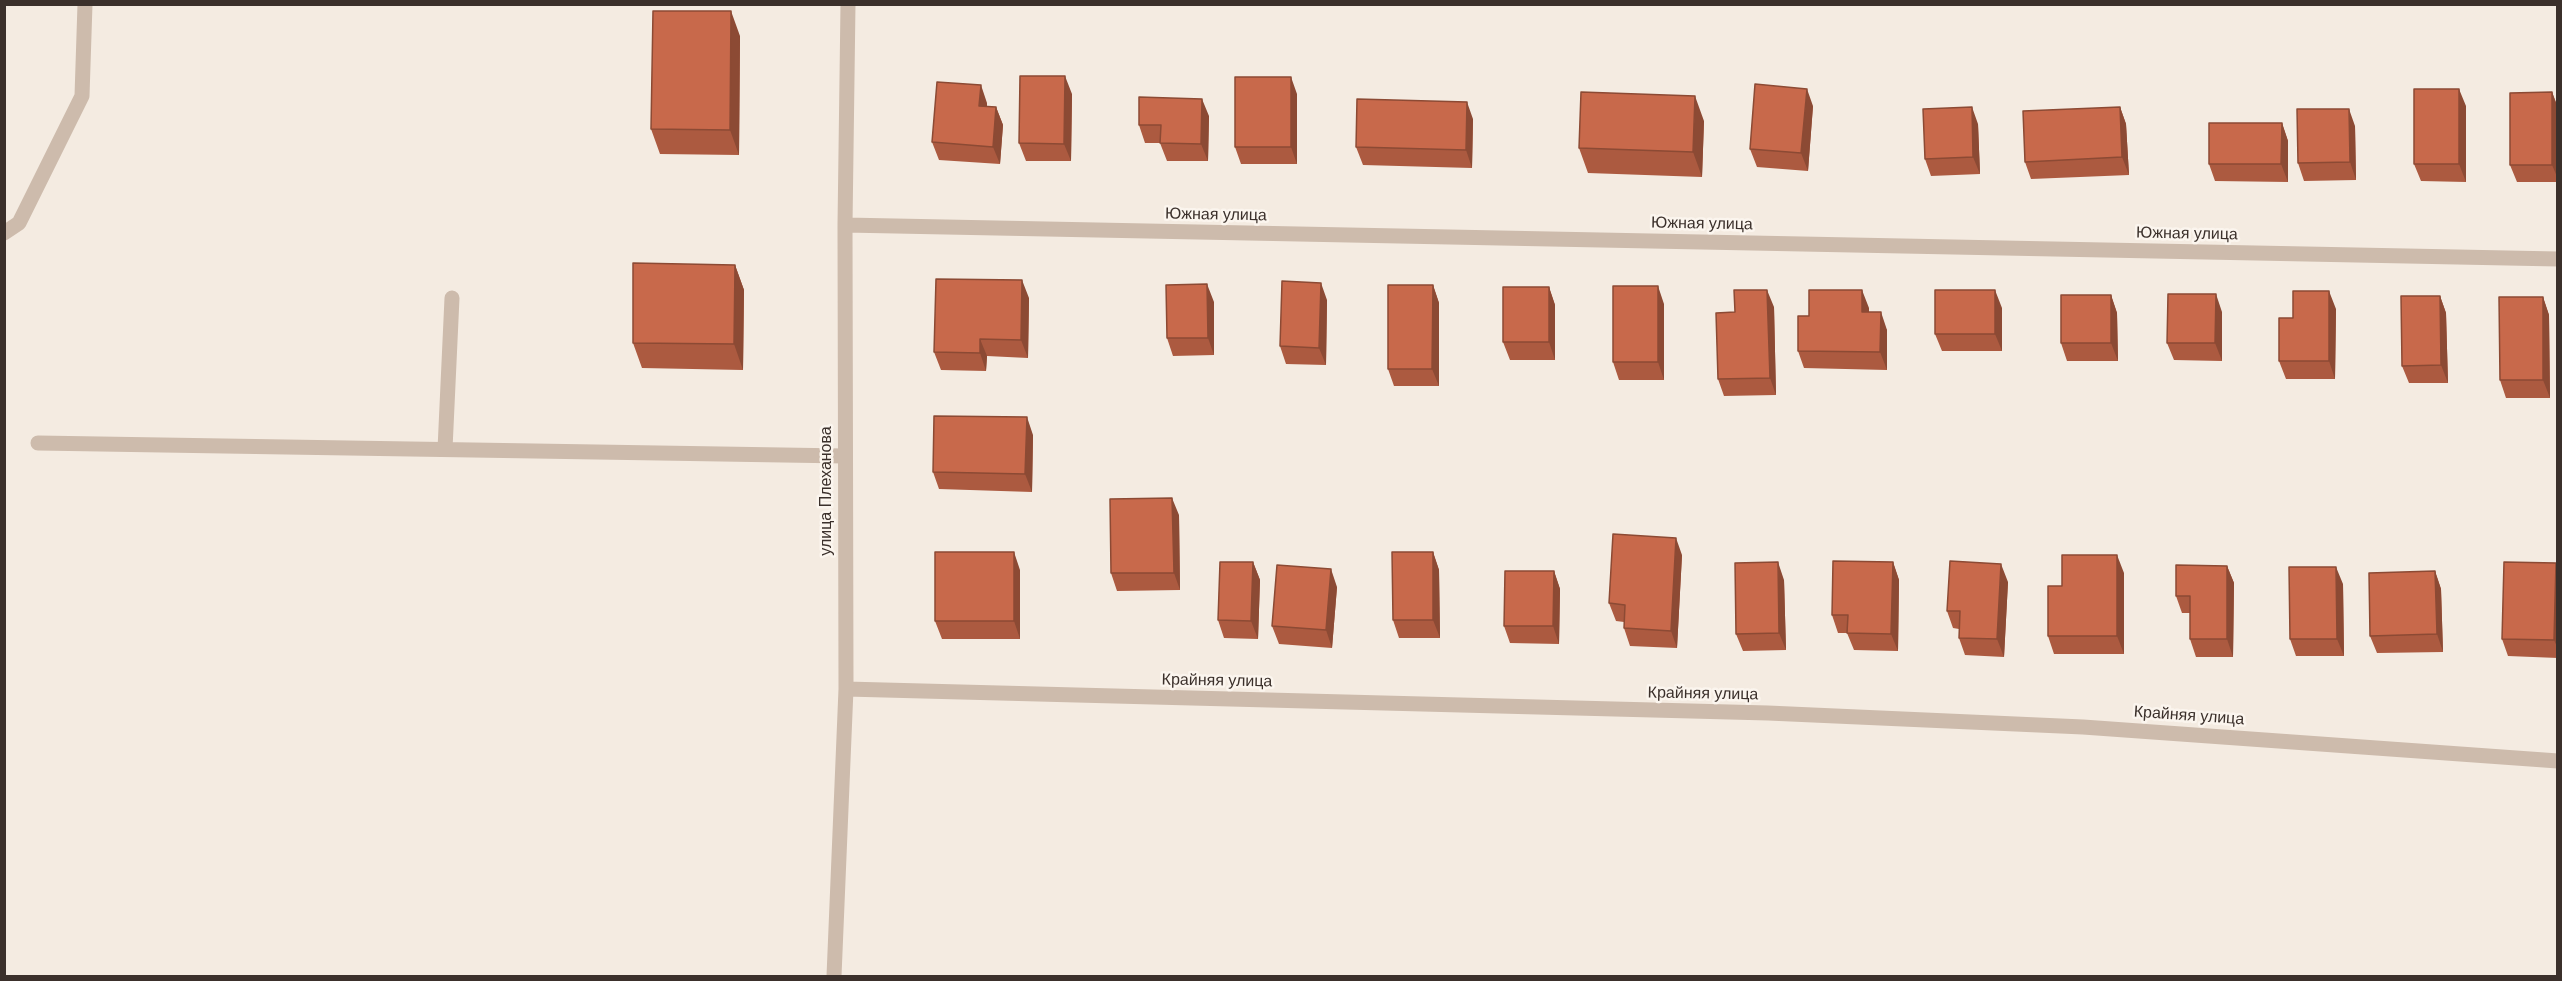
<!DOCTYPE html>
<meta charset="utf-8">
<style>
body{margin:0}
#map{position:relative;width:2562px;height:981px;overflow:hidden;background:#f4ebe1;font-family:Helvetica,sans-serif}
canvas{display:block}
.frame{position:absolute;inset:0;border:6px solid #3b302b;pointer-events:none}
</style>
<div id="map">
<canvas width="2562" height="981"></canvas>
<div class="frame"></div>
</div>
<script>
const ctx = document.querySelector('canvas').getContext('2d');
ctx.lineJoin = 'round';
function strokePath(path, color, width, dash) {
  ctx.strokeStyle = color;
  ctx.lineWidth = width;
  ctx.lineCap = dash ? 'butt' : 'round';
  ctx.setLineDash(dash || []);
  ctx.stroke(path);
}
function fill(path, color) {
  ctx.fillStyle = color;
  ctx.fill(path, 'evenodd');
}
function drawText(font, color, halo, rows, align = 'center') {
  ctx.font = font + ' Helvetica,sans-serif';
  ctx.lineWidth = 5;
  ctx.setLineDash([]);
  ctx.textBaseline = 'middle';
  ctx.strokeStyle = halo;
  ctx.fillStyle = color;
  for (const [text, x, y, turn = 0] of rows) {
    ctx.save();
    ctx.translate(x, y);
    ctx.rotate((+turn || 0) * Math.PI / 180);
    ctx.textAlign = isNaN(turn) ? turn : align;
    if (halo) ctx.strokeText(text, 0, 0);
    ctx.fillText(text, 0, 0);
    ctx.restore();
  }
}
strokePath(new Path2D(`
 M 4,233 L 19,223 L 82,96 L 85,4
 M 38,443 L 845,456
 M 445,449 L 452,298`), '#cdbbac', 15);
strokePath(new Path2D(`
 M 845,225 L 2558,259
 M 846,689 L 1768,713 L 2083,727 L 2558,761
 M 834,976 L 846,689 L 845,225 L 848,4`), '#cdbbac', 15);
fill(new Path2D(`
 M 740,36 L 739,155 L 660,154 L 651,129 Z
 M 2552,92 L 2558,108 L 2558,182 L 2517,182 L 2510,165 Z
 M 1072,94 L 1071,161 L 1026,161 L 1019,143 Z
 M 1297,94 L 1297,164 L 1241,164 L 1235,147 Z
 M 987,103 L 987,107 L 996,107 L 1003,125 L 1000,164 L 939,160 L 932,142 Z
 M 1813,106 L 1808,171 L 1757,167 L 1750,149 Z
 M 2466,106 L 2466,182 L 2421,181 L 2414,164 Z
 M 2120,107 L 2126,124 L 2129,175 L 2031,179 L 2025,162 Z
 M 1209,116 L 1208,161 L 1167,161 L 1160,143 L 1145,143 L 1139,125 Z
 M 1473,119 L 1472,168 L 1363,165 L 1356,147 Z
 M 1704,121 L 1702,177 L 1588,173 L 1579,148 Z
 M 2282,123 L 2288,141 L 2288,182 L 2215,181 L 2209,164 Z
 M 1978,124 L 1980,174 L 1931,176 L 1925,159 Z
 M 2355,126 L 2356,180 L 2304,181 L 2298,163 Z
 M 735,265 L 744,290 L 743,370 L 642,368 L 633,343 Z
 M 1433,285 L 1439,303 L 1439,386 L 1394,386 L 1388,369 Z
 M 1549,287 L 1555,305 L 1555,360 L 1510,360 L 1503,342 Z
 M 2111,295 L 2117,313 L 2118,361 L 2067,361 L 2061,343 Z
 M 2440,296 L 2446,313 L 2448,383 L 2409,383 L 2402,366 Z
 M 2543,297 L 2549,315 L 2550,398 L 2506,398 L 2500,380 Z
 M 1029,298 L 1028,358 L 987,356 L 986,371 L 941,370 L 934,352 Z
 M 1327,300 L 1326,365 L 1286,364 L 1280,346 Z
 M 1214,302 L 1214,355 L 1173,356 L 1167,338 Z
 M 1664,304 L 1664,380 L 1619,380 L 1613,362 Z
 M 1774,307 L 1776,395 L 1724,396 L 1718,379 L 1735,312 Z
 M 1869,308 L 1869,312 L 1887,330 L 1887,370 L 1804,368 L 1798,351 L 1809,316 Z
 M 2002,308 L 2002,351 L 1942,351 L 1935,334 Z
 M 2336,309 L 2335,379 L 2286,379 L 2279,361 L 2293,318 Z
 M 2222,312 L 2222,361 L 2174,360 L 2167,343 Z
 M 1033,435 L 1032,492 L 939,489 L 933,472 Z
 M 1179,515 L 1180,590 L 1117,591 L 1111,573 Z
 M 1433,552 L 1439,570 L 1440,638 L 1399,638 L 1393,620 Z
 M 1682,555 L 1677,648 L 1630,646 L 1624,628 L 1624,622 L 1616,621 L 1609,603 Z
 M 1253,562 L 1260,580 L 1258,639 L 1224,638 L 1218,620 Z
 M 1893,562 L 1899,580 L 1898,651 L 1854,650 L 1847,633 L 1838,633 L 1832,615 Z
 M 2227,566 L 2234,583 L 2233,657 L 2196,657 L 2190,639 L 2190,613 L 2182,613 L 2176,596 Z
 M 2558,567 L 2558,658 L 2508,656 L 2502,639 Z
 M 1020,570 L 1020,639 L 942,639 L 935,621 Z
 M 1554,571 L 1560,589 L 1559,644 L 1510,643 L 1504,626 Z
 M 2435,571 L 2441,589 L 2443,652 L 2377,653 L 2370,636 Z
 M 2124,573 L 2124,654 L 2054,654 L 2048,636 L 2062,586 Z
 M 1784,580 L 1786,650 L 1743,651 L 1736,634 Z
 M 2008,582 L 2004,657 L 1965,655 L 1959,638 L 1959,629 L 1953,628 L 1947,611 Z
 M 2343,584 L 2344,656 L 2296,656 L 2290,639 Z
 M 1337,587 L 1332,648 L 1279,644 L 1272,626 Z`), '#ac5a40');
fill(new Path2D(`
 M 731,11 L 740,36 L 739,155 L 730,130 Z
 M 1065,76 L 1072,94 L 1071,161 L 1064,144 Z
 M 1291,77 L 1297,94 L 1297,164 L 1291,147 Z
 M 981,85 L 987,103 L 986,124 L 979,106 Z
 M 1807,89 L 1813,106 L 1808,171 L 1801,153 Z
 M 2459,89 L 2466,106 L 2466,182 L 2459,164 Z
 M 2552,92 L 2558,108 L 2558,179 L 2552,165 Z
 M 1695,96 L 1704,121 L 1702,177 L 1693,152 Z
 M 1202,99 L 1209,116 L 1208,161 L 1201,144 Z
 M 1467,102 L 1473,119 L 1472,168 L 1466,150 Z
 M 996,107 L 1003,125 L 1000,164 L 993,147 Z
 M 1972,107 L 1978,124 L 1980,174 L 1973,157 Z
 M 2120,107 L 2126,124 L 2129,175 L 2122,157 Z
 M 2349,109 L 2355,126 L 2356,180 L 2350,162 Z
 M 2282,123 L 2288,141 L 2288,182 L 2281,164 Z
 M 735,265 L 744,290 L 743,370 L 734,344 Z
 M 1022,280 L 1029,298 L 1028,358 L 1021,340 Z
 M 1321,283 L 1327,300 L 1326,365 L 1319,348 Z
 M 1207,284 L 1214,302 L 1214,355 L 1208,338 Z
 M 1433,285 L 1439,303 L 1439,386 L 1432,369 Z
 M 1658,286 L 1664,304 L 1664,380 L 1658,362 Z
 M 1549,287 L 1555,305 L 1555,360 L 1549,342 Z
 M 1767,290 L 1774,307 L 1776,395 L 1770,378 Z
 M 1862,290 L 1869,308 L 1869,330 L 1862,312 Z
 M 1995,290 L 2002,308 L 2002,351 L 1995,334 Z
 M 2329,291 L 2336,309 L 2335,379 L 2329,361 Z
 M 2216,294 L 2222,312 L 2222,361 L 2215,343 Z
 M 2111,295 L 2117,313 L 2118,361 L 2111,343 Z
 M 2440,296 L 2446,313 L 2448,383 L 2441,365 Z
 M 2543,297 L 2549,315 L 2550,398 L 2543,380 Z
 M 1881,312 L 1887,330 L 1887,370 L 1880,352 Z
 M 980,339 L 987,356 L 986,371 L 980,353 Z
 M 1027,417 L 1033,435 L 1032,492 L 1025,474 Z
 M 1172,498 L 1179,515 L 1180,590 L 1174,573 Z
 M 1676,538 L 1682,555 L 1677,648 L 1671,631 Z
 M 1014,552 L 1020,570 L 1020,639 L 1014,621 Z
 M 1433,552 L 1439,570 L 1440,638 L 1433,620 Z
 M 2117,555 L 2124,573 L 2124,654 L 2117,636 Z
 M 1253,562 L 1260,580 L 1258,639 L 1251,621 Z
 M 1778,562 L 1784,580 L 1786,650 L 1779,633 Z
 M 1893,562 L 1899,580 L 1898,651 L 1891,634 Z
 M 2556,563 L 2558,567 L 2558,649 L 2554,640 Z
 M 2001,564 L 2008,582 L 2004,657 L 1997,639 Z
 M 2227,566 L 2234,583 L 2233,657 L 2227,639 Z
 M 2336,567 L 2343,584 L 2344,656 L 2337,639 Z
 M 1331,569 L 1337,587 L 1332,648 L 1326,630 Z
 M 1554,571 L 1560,589 L 1559,644 L 1553,626 Z
 M 2435,571 L 2441,589 L 2443,652 L 2437,634 Z`), '#8c4a34');
const building = new Path2D(`
 M 653,11 L 731,11 L 730,130 L 651,129 Z
 M 1020,76 L 1065,76 L 1064,144 L 1019,143 Z
 M 1235,77 L 1291,77 L 1291,147 L 1235,147 Z
 M 937,82 L 981,85 L 979,106 L 996,107 L 993,147 L 932,142 Z
 M 1755,84 L 1807,89 L 1801,153 L 1750,149 Z
 M 2414,89 L 2459,89 L 2459,164 L 2414,164 Z
 M 1581,92 L 1695,96 L 1693,152 L 1579,148 Z
 M 2552,92 L 2552,165 L 2510,165 L 2510,93 Z
 M 1139,97 L 1202,99 L 1201,144 L 1160,143 L 1161,125 L 1139,125 Z
 M 1357,99 L 1467,102 L 1466,150 L 1356,147 Z
 M 1972,107 L 1973,157 L 1925,159 L 1923,109 Z
 M 2120,107 L 2122,157 L 2025,162 L 2023,111 Z
 M 2297,109 L 2349,109 L 2350,162 L 2298,163 Z
 M 2209,123 L 2282,123 L 2281,164 L 2209,164 Z
 M 633,263 L 735,265 L 734,344 L 633,343 Z
 M 936,279 L 1022,280 L 1021,340 L 980,339 L 980,353 L 934,352 Z
 M 1282,281 L 1321,283 L 1319,348 L 1280,346 Z
 M 1207,284 L 1208,338 L 1167,338 L 1166,285 Z
 M 1388,285 L 1433,285 L 1432,369 L 1388,369 Z
 M 1613,286 L 1658,286 L 1658,362 L 1613,362 Z
 M 1503,287 L 1549,287 L 1549,342 L 1503,342 Z
 M 1734,290 L 1767,290 L 1770,378 L 1718,379 L 1716,313 L 1735,312 Z
 M 1809,290 L 1862,290 L 1862,312 L 1881,312 L 1880,352 L 1798,351 L 1798,316 L 1809,316 Z
 M 1935,290 L 1995,290 L 1995,334 L 1935,334 Z
 M 2293,291 L 2329,291 L 2329,361 L 2279,361 L 2279,318 L 2293,318 Z
 M 2168,294 L 2216,294 L 2215,343 L 2167,343 Z
 M 2061,295 L 2111,295 L 2111,343 L 2061,343 Z
 M 2401,296 L 2440,296 L 2441,365 L 2402,366 Z
 M 2499,297 L 2543,297 L 2543,380 L 2500,380 Z
 M 934,416 L 1027,417 L 1025,474 L 933,472 Z
 M 1172,498 L 1174,573 L 1111,573 L 1110,499 Z
 M 1613,534 L 1676,538 L 1671,631 L 1624,628 L 1625,605 L 1609,603 Z
 M 935,552 L 1014,552 L 1014,621 L 935,621 Z
 M 1392,552 L 1433,552 L 1433,620 L 1393,620 Z
 M 2062,555 L 2117,555 L 2117,636 L 2048,636 L 2048,586 L 2062,586 Z
 M 1833,561 L 1893,562 L 1891,634 L 1847,633 L 1848,615 L 1832,615 Z
 M 1950,561 L 2001,564 L 1997,639 L 1959,638 L 1960,611 L 1947,611 Z
 M 1220,562 L 1253,562 L 1251,621 L 1218,620 Z
 M 1778,562 L 1779,633 L 1736,634 L 1735,563 Z
 M 2504,562 L 2556,563 L 2554,640 L 2502,639 Z
 M 1277,565 L 1331,569 L 1326,630 L 1272,626 Z
 M 2176,565 L 2227,566 L 2227,639 L 2190,639 L 2190,596 L 2176,596 Z
 M 2289,567 L 2336,567 L 2337,639 L 2290,639 Z
 M 1505,571 L 1554,571 L 1553,626 L 1504,626 Z
 M 2435,571 L 2437,634 L 2370,636 L 2369,573 Z`);
fill(building, '#c8694b');
strokePath(building, '#8c4a34', 1.5);
drawText('16px', '#3b302b', '#fbf5ee', [
 ["Южная улица",1216,215,1],
 ["Южная улица",1702,224,1],
 ["Южная улица",2187,234,1],
 ["улица Плеханова",827,491,-90],
 ["Крайняя улица",1217,681,1],
 ["Крайняя улица",1703,694,1],
 ["Крайняя улица",2189,716,4]
]);
</script>
